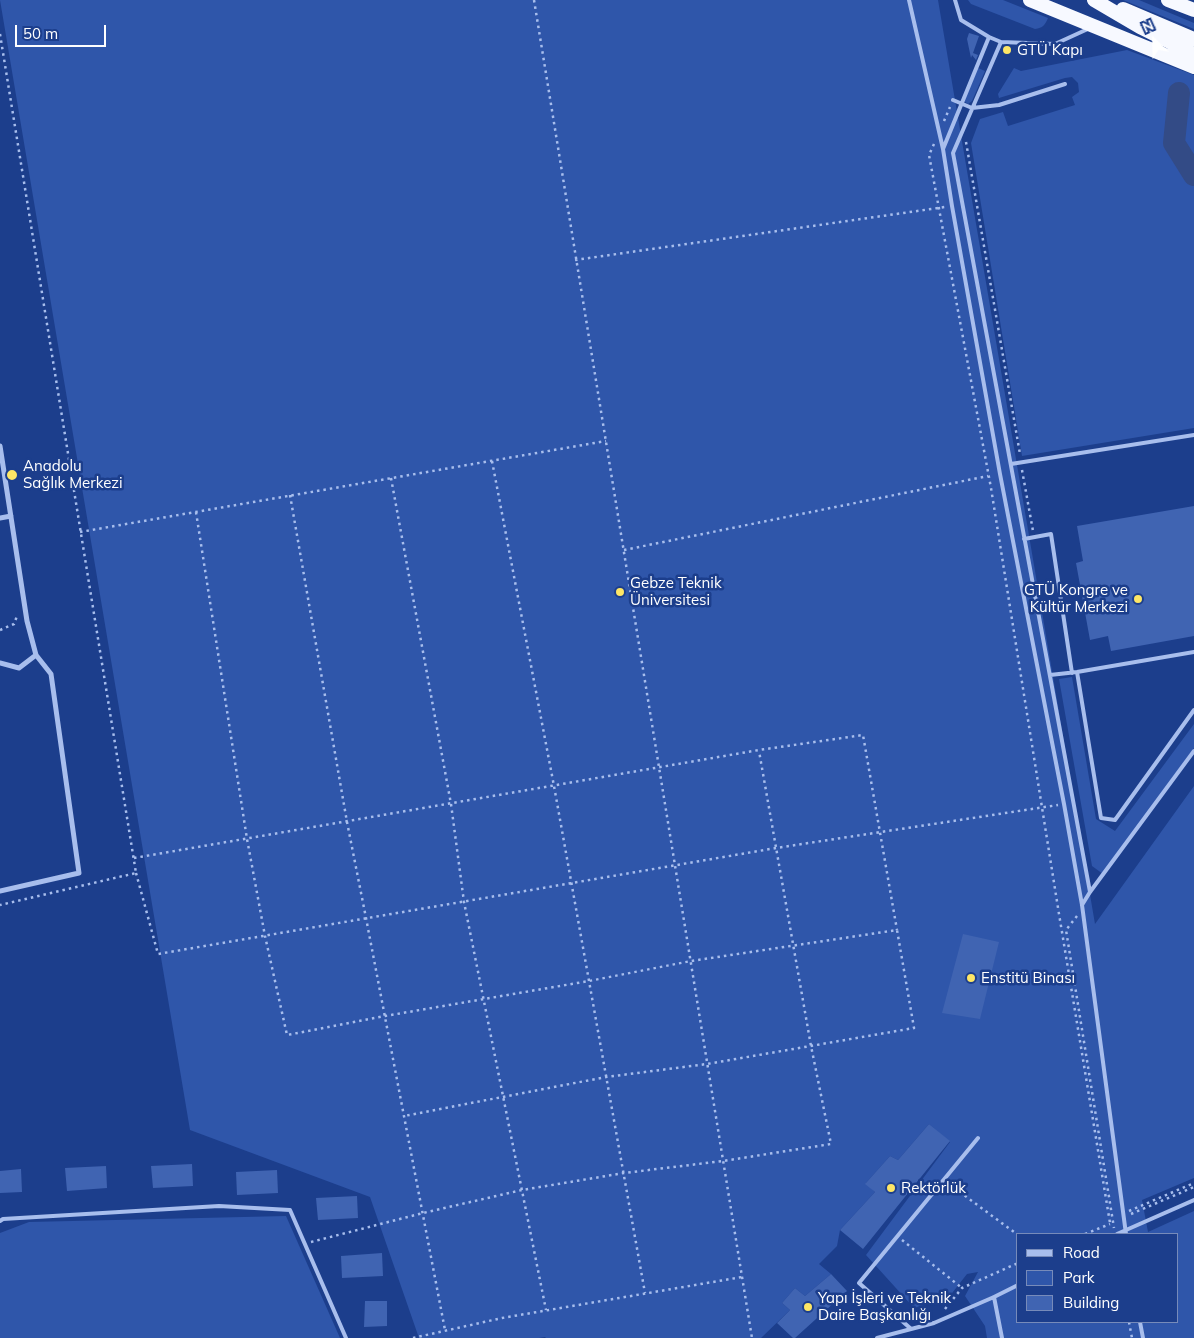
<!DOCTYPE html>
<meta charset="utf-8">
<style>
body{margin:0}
#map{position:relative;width:1194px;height:1338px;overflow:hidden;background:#1c3e8c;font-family:Mulish,sans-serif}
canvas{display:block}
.legend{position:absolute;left:1016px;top:1233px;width:162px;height:90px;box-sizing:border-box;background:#1c3e8c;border:1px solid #778bba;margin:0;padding:6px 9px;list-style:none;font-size:15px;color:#fff}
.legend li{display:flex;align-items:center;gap:10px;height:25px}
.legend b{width:25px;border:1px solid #778bba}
.north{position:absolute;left:1129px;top:15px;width:50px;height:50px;-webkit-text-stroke:4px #1c3e8c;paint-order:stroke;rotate:336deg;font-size:14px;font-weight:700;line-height:20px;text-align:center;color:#fff}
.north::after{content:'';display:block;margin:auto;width:18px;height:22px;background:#fff;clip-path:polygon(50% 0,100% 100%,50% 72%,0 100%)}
.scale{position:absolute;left:15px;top:25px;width:91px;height:22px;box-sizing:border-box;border:2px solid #fff;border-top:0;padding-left:6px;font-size:15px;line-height:18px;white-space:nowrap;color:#fff;-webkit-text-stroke:4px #1c3e8c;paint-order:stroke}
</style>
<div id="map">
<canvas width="1194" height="1338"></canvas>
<ul class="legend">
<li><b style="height:6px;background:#a8beed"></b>Road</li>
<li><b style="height:14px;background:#2f56aa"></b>Park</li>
<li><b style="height:14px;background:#4064b2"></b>Building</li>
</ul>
<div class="north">N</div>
<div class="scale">50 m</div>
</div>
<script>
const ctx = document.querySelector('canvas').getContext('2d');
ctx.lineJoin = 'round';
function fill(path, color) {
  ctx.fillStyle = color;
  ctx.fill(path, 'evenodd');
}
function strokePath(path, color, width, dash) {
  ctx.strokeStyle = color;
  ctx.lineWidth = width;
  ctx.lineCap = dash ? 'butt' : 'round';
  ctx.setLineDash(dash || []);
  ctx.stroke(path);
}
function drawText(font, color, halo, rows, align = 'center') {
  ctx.font = font + ' Mulish,sans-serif';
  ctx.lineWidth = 5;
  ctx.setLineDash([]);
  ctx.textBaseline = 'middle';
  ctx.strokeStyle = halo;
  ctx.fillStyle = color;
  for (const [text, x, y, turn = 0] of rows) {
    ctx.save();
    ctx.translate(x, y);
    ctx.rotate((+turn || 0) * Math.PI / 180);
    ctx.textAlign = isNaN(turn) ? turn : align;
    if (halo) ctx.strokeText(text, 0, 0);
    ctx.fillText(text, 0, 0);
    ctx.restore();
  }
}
fill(new Path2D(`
 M 0,0 L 938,0 L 1095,924 L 1194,786 L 1194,1178 L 1142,1200 L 1148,1232 L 1194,1211 L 1194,1338 L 987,1338 L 985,1326 L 965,1296 L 978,1272 L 967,1274 L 949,1297 L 914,1308 L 866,1255 L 950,1142 L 929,1124 L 898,1160 L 890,1156 L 866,1183 L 875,1192 L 840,1230 L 837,1246 L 819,1264 L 831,1274 L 805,1296 L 795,1288 L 782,1303 L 790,1310 L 761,1338 L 546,1338 L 545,1337 L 539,1338 L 419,1338 L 370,1197 L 190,1130 ZM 1018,1234 L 1178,1234 L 1178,1322 L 1018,1322 Z
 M 968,0 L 1003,0 L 1048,18 C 1045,25 1043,28 1035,29 L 971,4 Z
 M 1123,0 L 1139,0 L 1194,23 L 1194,29 Z
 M 1127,50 L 1194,75 L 1194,428 L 1022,456 L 971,143 L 980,119 L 1003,112 L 1008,126 L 1075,105 L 1072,97 L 1079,92 L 1078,83 L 1072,77 L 1065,78 L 999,98 L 998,94 L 1014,68 L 1021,71 Z
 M 978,68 L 985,71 L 972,101 L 968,104 L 964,101 Z
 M 1072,677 L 1096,819 L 1115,831 L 1194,724 L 1194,748 L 1103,874 L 1092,866 L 1059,679 Z
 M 286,1216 L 340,1338 L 0,1338 L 0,1233 L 29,1222 Z`), '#2f56aa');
strokePath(new Path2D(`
 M 1179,93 L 1174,143 L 1194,175`), '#334b86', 22);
fill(new Path2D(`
 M 969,33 L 979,36 L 973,53 L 978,55 L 976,60 L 972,55 L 971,58 L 967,39 Z
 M 1194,506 L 1194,636 L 1111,651 L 1108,636 L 1090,640 L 1076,563 L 1083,561 L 1077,526 Z
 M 963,934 L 999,942 L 980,1019 L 942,1013 Z
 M 929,1124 L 950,1141 L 863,1249 L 840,1230 L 875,1192 L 865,1184 L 890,1156 L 898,1160 Z
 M 192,1164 L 193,1186 L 153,1188 L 151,1166 Z
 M 106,1166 L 107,1188 L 67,1191 L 65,1168 Z
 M 21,1169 L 22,1192 L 0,1193 L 0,1171 Z
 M 277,1170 L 278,1193 L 237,1195 L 236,1172 Z
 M 357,1196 L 358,1218 L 318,1220 L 316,1198 Z
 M 382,1253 L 383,1276 L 342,1278 L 341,1256 Z
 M 831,1274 L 847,1291 L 795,1338 L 793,1338 L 777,1323 L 790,1310 L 782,1303 L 795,1288 L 805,1296 Z
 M 365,1301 L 387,1301 L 387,1326 L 364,1327 Z`), '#4064b2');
strokePath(new Path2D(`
 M 534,0 L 752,1338
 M 0,34 L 136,873 L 0,905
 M 944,121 L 950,107
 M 966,142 L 1020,454
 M 934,144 L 929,155 L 991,488 L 1059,914 L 1110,1223
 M 575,260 L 945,207
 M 492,461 L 554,786 L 645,1293
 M 1022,470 L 1033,531
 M 391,478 L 451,804 L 464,902 L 546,1310
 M 290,495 L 347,822 L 366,918 L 445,1330
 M 196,512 L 247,839 L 265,936 L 287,1035 L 385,1016 L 589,981 L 691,961 L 897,930 L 914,1028 L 707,1064 L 606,1077 L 404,1116
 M 80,532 L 606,441
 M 624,550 L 988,476
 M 0,630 L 14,624 L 17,616
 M 134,858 L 759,750 L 863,735 L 897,930
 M 136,873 L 158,954 L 776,848 L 1058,805
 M 1077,916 L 1066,930 L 1114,1228
 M 949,1184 L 1018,1235
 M 1129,1211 L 1194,1183
 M 1131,1214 L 1194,1187
 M 1085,1234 L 1110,1224
 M 902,1240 L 962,1288
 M 311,1242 L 423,1213 L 522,1190 L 624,1173 L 723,1161 L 831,1144 L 811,1046 L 759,751
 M 945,1309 L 962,1288 L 1018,1263
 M 1129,1322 L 1132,1338
 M 413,1338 L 502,1318 L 742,1277`), '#a8beed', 2.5, [2.5, 4]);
strokePath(new Path2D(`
 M 909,0 L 943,149 L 952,206 L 1000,474 L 1064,804 L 1082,905 L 1126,1234
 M 1090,28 L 1055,44 L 1001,42 L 953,153 L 1090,892
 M 989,37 L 1001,42
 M 953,100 L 972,108 L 999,105 L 1065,84
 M 943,149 L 989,37 L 961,20 L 955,0
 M 1011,464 L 1194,435
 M 1024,539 L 1051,534 L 1072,673
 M 1077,672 L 1101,818 L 1115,820 L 1194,710
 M 1050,675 L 1077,672 L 1194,652
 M 1082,905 L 1090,892 L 1194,751
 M 0,1221 L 3,1219 L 219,1206 L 290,1210 L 346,1338
 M 1117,1234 L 1194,1200
 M 994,1297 L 1002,1338
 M 1140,1322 L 1143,1338
 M 910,1328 L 859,1283 L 978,1138
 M 877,1338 L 934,1323 L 994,1297 L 1018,1285`), '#a8beed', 4);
strokePath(new Path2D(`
 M 0,446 L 27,621 L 36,655 L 51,674 L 79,873 L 0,891
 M 0,518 L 11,516
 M 0,663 L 19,668 L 36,655`), '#a8beed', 5);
strokePath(new Path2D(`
 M 1030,0 L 1194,67
 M 1094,0 L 1140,27 L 1194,54
 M 1168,0 L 1194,10
 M 1123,9 L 1194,39`), '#f7f9ff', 14);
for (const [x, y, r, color] of [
 [1007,50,5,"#fde666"],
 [12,475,6,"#fde666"],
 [620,592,5,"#fde666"],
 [1138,599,5,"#fde666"],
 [971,978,5,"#fde666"],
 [891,1188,5,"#fde666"],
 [808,1307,5,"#fde666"]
]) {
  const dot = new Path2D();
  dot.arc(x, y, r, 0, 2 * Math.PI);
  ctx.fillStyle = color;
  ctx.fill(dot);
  strokePath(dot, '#1c3e8c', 2);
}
drawText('15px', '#fff', '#1c3e8c', [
 ["GTÜ Kapı",1017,50],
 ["Anadolu",23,466],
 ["Sağlık Merkezi",23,483],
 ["Gebze Teknik",630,583],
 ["Üniversitesi",630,600],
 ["GTÜ Kongre ve",1128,590,"right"],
 ["Kültür Merkezi",1128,607,"right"],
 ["Enstitü Binası",981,978],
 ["Rektörlük",901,1188],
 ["Yapı İşleri ve Teknik",818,1298],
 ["Daire Başkanlığı",818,1315]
], 'left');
</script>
